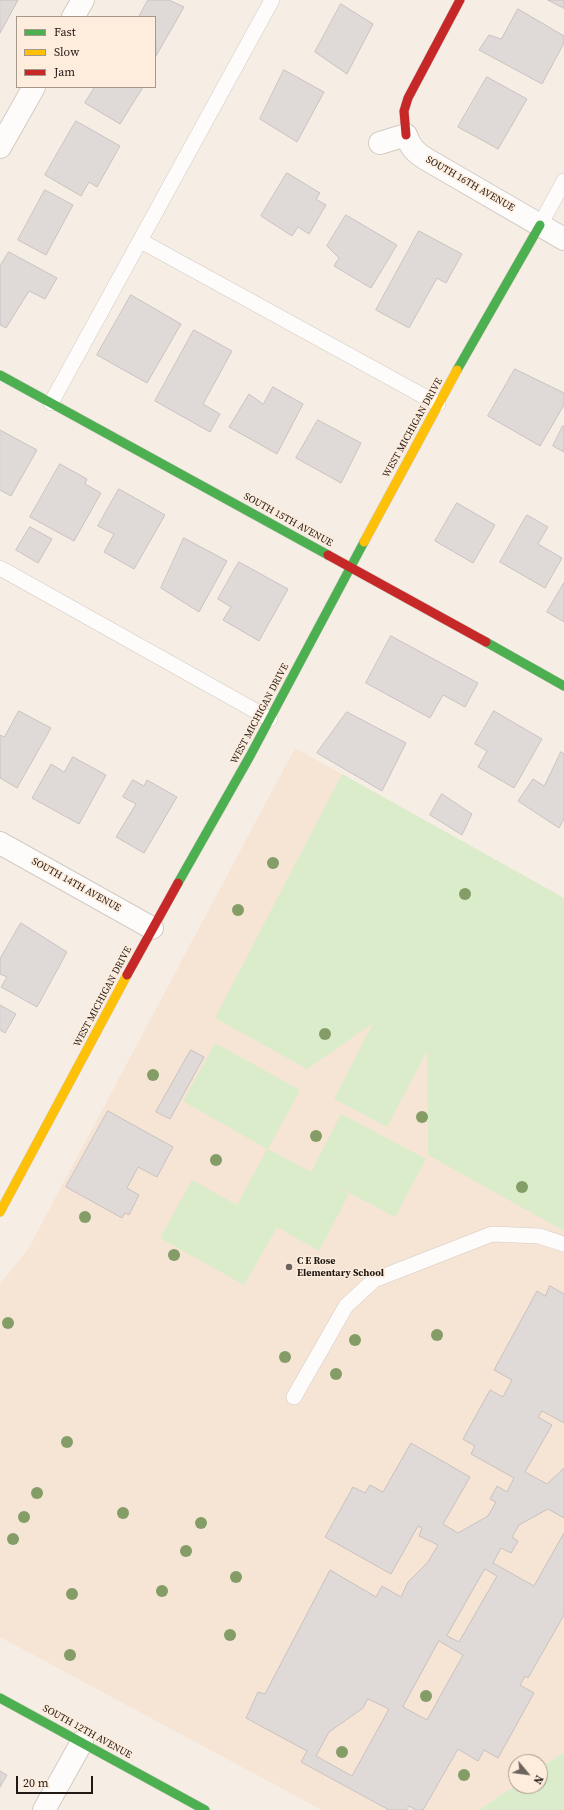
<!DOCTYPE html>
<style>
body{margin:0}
#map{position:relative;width:564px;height:1810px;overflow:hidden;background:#f6ede4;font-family:"Source Serif 4",serif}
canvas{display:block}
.legend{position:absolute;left:16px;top:16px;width:140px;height:72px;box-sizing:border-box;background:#feecdc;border:1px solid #a5988c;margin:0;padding:5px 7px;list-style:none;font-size:12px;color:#201914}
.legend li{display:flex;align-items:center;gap:8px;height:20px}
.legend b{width:20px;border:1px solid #a5988c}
.north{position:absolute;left:508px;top:1754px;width:40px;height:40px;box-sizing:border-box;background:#feecdc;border:1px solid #a5988c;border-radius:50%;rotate:119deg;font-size:11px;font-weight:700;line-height:16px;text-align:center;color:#201914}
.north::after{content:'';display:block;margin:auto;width:14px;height:18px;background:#6b635d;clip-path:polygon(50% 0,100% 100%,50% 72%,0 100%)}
.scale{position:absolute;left:16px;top:1776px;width:77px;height:18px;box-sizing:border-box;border:2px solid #201914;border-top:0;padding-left:5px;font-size:12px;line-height:14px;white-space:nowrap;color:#201914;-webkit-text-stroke:3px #feecdc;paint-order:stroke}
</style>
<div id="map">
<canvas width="564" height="1810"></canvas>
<ul class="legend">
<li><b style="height:5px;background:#4caf50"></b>Fast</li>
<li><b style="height:5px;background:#ffc107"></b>Slow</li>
<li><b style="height:5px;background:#c62828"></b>Jam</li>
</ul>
<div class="north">N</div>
<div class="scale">20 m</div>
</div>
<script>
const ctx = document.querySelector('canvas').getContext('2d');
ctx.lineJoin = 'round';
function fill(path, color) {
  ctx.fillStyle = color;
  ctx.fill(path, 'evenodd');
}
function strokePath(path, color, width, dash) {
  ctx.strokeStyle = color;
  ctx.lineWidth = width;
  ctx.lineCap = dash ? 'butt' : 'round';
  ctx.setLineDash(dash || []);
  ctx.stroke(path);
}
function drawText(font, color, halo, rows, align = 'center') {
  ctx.font = font + ' "Source Serif 4",serif';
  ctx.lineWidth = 3;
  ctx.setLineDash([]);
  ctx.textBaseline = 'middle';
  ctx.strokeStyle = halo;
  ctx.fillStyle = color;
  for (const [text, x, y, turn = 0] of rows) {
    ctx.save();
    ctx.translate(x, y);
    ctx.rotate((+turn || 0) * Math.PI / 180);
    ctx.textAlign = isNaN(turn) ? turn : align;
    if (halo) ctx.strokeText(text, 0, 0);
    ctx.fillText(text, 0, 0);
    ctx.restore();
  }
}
fill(new Path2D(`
 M 295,748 L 564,898 L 564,1752 L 540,1768 L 540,1762 L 516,1762 L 516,1785 L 479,1810 L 322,1810 L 0,1637 L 0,1283 L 27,1251 Z`), '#f6e5d5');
fill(new Path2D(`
 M 342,774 L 564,898 L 564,1231 L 428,1155 L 427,1051 L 387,1127 L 334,1099 L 373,1023 L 307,1069 L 215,1018 Z
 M 215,1043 L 300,1090 L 268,1149 L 311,1172 L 341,1114 L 426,1159 L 395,1217 L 327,1181 L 349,1194 L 319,1251 L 277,1227 L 244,1285 L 160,1238 L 192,1180 L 237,1205 L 267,1149 L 183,1101 Z
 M 564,1752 L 564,1810 L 479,1810 L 516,1785 L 516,1786 L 540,1786 L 540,1768 Z`), '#dbecca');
const building = new Path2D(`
 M 0,0 L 18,0 L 0,33 Z
 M 148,0 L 169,0 L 184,7 L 156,56 L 155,17 L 139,17 Z
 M 548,0 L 564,0 L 564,8 Z
 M 341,4 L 373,24 L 347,74 L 315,52 Z
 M 518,9 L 564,36 L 564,43 L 542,84 L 479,50 L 489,35 L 501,39 Z
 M 284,70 L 324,92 L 297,142 L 260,119 Z
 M 487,77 L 527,99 L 498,149 L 458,127 Z
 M 95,87 L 143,87 L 120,124 L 85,103 Z
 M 76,121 L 120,146 L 97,187 L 89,182 L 81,196 L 45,175 Z
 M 287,173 L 320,193 L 316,199 L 326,205 L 309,234 L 298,227 L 292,236 L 261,216 Z
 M 45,190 L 73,205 L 46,255 L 18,240 Z
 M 346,215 L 397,245 L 371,288 L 334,266 L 339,258 L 327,246 Z
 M 419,231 L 462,254 L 446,283 L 437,278 L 409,328 L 376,310 Z
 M 9,252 L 57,278 L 45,299 L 29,291 L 6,328 L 0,325 L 0,266 Z
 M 131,295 L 181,324 L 147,383 L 97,355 Z
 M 194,330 L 232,351 L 203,404 L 220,414 L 210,432 L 155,401 Z
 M 515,369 L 564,393 L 564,405 L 540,446 L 488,416 Z
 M 273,387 L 303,404 L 277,454 L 229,427 L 249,394 L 263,404 Z
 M 318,420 L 361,443 L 341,483 L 296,458 Z
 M 563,426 L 564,427 L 564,452 L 553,446 Z
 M 0,430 L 37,450 L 11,496 L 0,490 Z
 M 60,464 L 87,479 L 85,484 L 101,493 L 74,541 L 30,517 Z
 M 119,489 L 165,515 L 134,569 L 104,552 L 114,534 L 98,526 Z
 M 457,503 L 495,525 L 473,563 L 435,541 Z
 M 527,515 L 548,527 L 538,544 L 562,558 L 545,588 L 500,562 Z
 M 30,527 L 52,539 L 38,563 L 16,550 Z
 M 184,538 L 227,561 L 199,612 L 161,588 Z
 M 239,562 L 288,589 L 259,641 L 223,620 L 231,607 L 218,599 Z
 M 564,583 L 564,622 L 547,612 Z
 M 391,636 L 478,683 L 465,707 L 443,695 L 430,718 L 366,683 Z
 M 19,711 L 51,728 L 17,788 L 0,778 L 0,735 L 4,737 Z
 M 494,711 L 542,739 L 514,788 L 478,767 L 487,751 L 475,744 Z
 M 347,712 L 406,743 L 382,791 L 317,753 Z
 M 561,752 L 564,754 L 564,819 L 559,828 L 518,801 L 533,779 L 544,786 Z
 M 73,757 L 106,775 L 79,824 L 32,798 L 51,764 L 64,772 Z
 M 133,780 L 144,786 L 147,780 L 177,797 L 144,853 L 116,837 L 136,804 L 123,797 Z
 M 442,794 L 472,814 L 462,835 L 430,815 Z
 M 21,923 L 67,952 L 37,1007 L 1,987 L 7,977 L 0,974 L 0,959 Z
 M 0,1005 L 16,1014 L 5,1033 L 0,1030 Z
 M 191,1050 L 204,1057 L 170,1119 L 156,1112 Z
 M 108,1111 L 173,1147 L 157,1177 L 138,1167 L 127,1188 L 139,1195 L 129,1215 L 125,1213 L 122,1218 L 66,1187 Z
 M 550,1286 L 564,1294 L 564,1423 L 542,1411 L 538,1417 L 552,1425 L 525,1472 L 547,1484 L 564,1468 L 564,1518 L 548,1509 L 519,1525 L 512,1537 L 518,1541 L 511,1553 L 501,1548 L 493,1563 L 534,1586 L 564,1533 L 564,1615 L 528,1678 L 525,1676 L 520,1685 L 534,1693 L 498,1758 L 484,1750 L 478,1761 L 458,1749 L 423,1810 L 416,1810 L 409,1806 L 406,1810 L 389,1810 L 301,1762 L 307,1751 L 246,1718 L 258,1692 L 265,1694 L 330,1570 L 376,1597 L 382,1586 L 401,1597 L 408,1582 L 428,1562 L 438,1545 L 419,1536 L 422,1528 L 418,1526 L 391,1574 L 325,1537 L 353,1487 L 365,1493 L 370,1485 L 383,1492 L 411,1443 L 470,1477 L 443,1524 L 458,1533 L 488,1516 L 496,1502 L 490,1499 L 497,1486 L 507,1492 L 514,1478 L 471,1454 L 475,1446 L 463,1439 L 490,1390 L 503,1397 L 512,1380 L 494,1370 L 537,1291 L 545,1296 ZM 485,1569 L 497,1576 L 459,1642 L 447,1636 ZM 439,1641 L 463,1655 L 427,1720 L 403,1707 ZM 368,1699 L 389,1709 L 352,1776 L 316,1756 L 329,1732 L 363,1708 Z
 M 0,1771 L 7,1775 L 0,1787 Z`);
fill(building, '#dfd9d8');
strokePath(building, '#c8c2c1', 1);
const lane = new Path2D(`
 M 540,225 L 564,181
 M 141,241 L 438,404
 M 51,403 L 272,0
 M 0,568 L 270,719
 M 294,1397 L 346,1306 L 374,1280 L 492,1234 L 539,1236 L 564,1244`);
const street = new Path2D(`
 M 73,17 L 83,0
 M 380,143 L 406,135 C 410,147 416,153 426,159 L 564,239
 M 0,147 L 34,87
 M 0,843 L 152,928
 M 44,1810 L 82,1742`);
const fast = new Path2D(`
 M 457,370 L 540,225
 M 0,375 L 328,555
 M 486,642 L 564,686
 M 178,883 L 250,756 L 364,542
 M 0,1698 L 205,1810`);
const slow = new Path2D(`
 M 364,542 L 457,370
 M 0,1212 L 127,975`);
const jam = new Path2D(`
 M 406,135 L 404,111 L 408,98 L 460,0
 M 328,555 L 486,642
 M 127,975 L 178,883`);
strokePath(lane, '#d2cbc4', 16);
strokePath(street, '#d2cbc4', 24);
strokePath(fast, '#d2cbc4', 10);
strokePath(slow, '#d2cbc4', 10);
strokePath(jam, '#d2cbc4', 10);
strokePath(lane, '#fefcfb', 15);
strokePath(street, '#fefcfb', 22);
strokePath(fast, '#4caf50', 9);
strokePath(slow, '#ffc107', 9);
strokePath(jam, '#c62828', 9);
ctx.fillStyle = '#849d67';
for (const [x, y] of [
 [273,863],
 [465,894],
 [238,910],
 [325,1034],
 [153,1075],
 [422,1117],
 [316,1136],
 [216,1160],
 [522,1187],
 [85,1217],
 [174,1255],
 [8,1323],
 [437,1335],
 [355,1340],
 [285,1357],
 [336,1374],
 [67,1442],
 [37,1493],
 [123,1513],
 [24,1517],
 [201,1523],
 [13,1539],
 [186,1551],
 [236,1577],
 [162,1591],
 [72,1594],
 [230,1635],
 [70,1655],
 [426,1696],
 [342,1752],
 [464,1775]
]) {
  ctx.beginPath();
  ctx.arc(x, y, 6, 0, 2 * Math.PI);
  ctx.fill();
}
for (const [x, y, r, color] of [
 [289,1267,4,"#6b635d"]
]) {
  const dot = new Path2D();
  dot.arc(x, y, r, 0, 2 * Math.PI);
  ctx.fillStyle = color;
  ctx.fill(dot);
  strokePath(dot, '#feecdc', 1.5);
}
drawText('10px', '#201914', '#feecdc', [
 ["SOUTH 16TH AVENUE",470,184,30],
 ["WEST MICHIGAN DRIVE",413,428,-61],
 ["SOUTH 15TH AVENUE",288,520,29],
 ["WEST MICHIGAN DRIVE",260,714,-62],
 ["SOUTH 14TH AVENUE",76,885,29],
 ["WEST MICHIGAN DRIVE",103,997,-62],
 ["SOUTH 12TH AVENUE",87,1732,29]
]);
drawText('bold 10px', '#201914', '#feecdc', [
 ["C E Rose",297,1261],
 ["Elementary School",297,1273]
], 'left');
</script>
